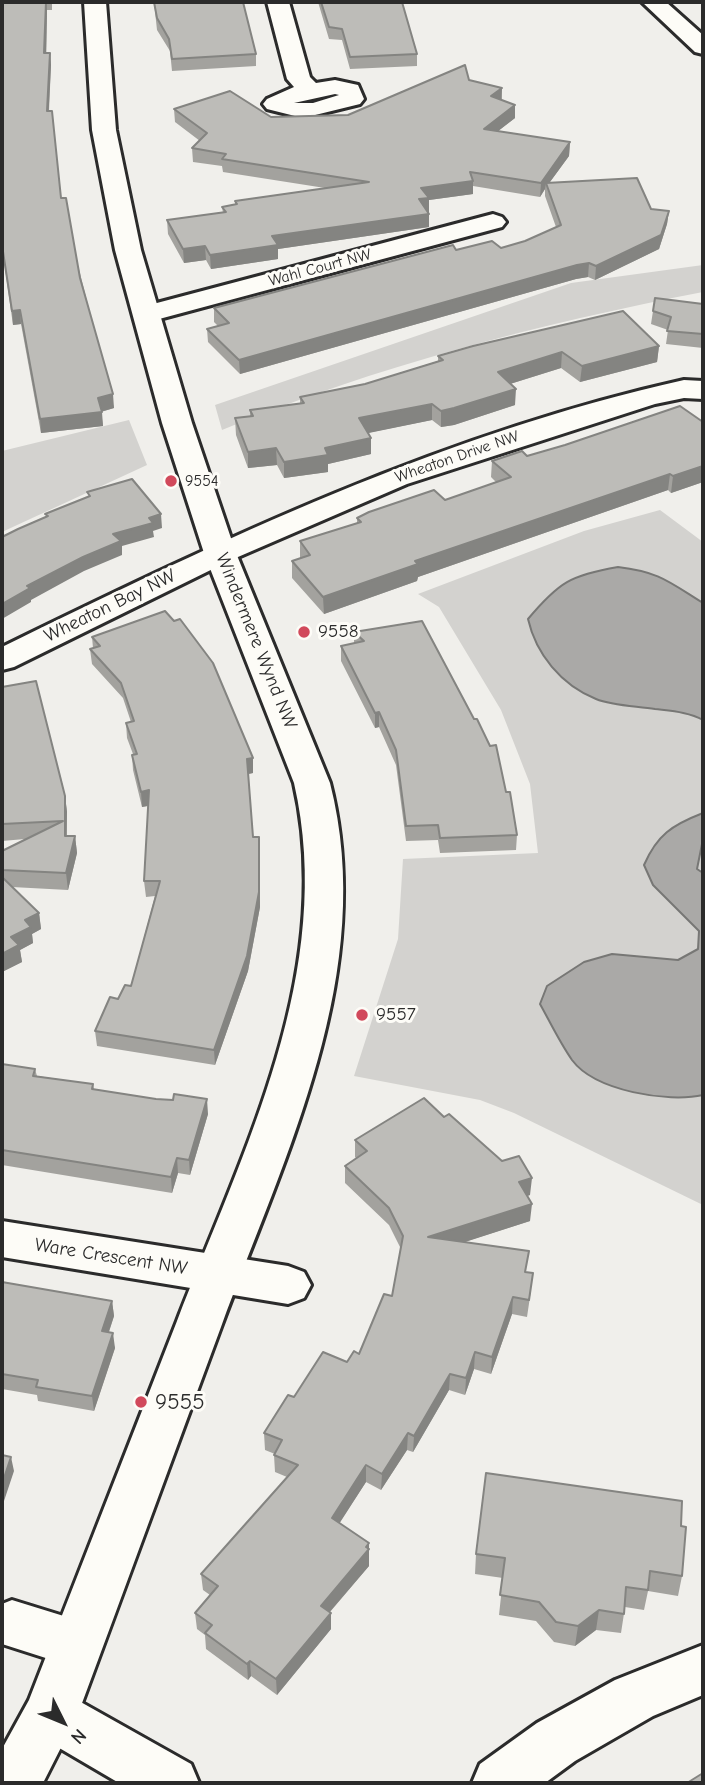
<!DOCTYPE html>
<style>
body{margin:0}
#map{position:relative;width:705px;height:1785px;overflow:hidden;background:#f0efeb;font-family:"Comic Neue",sans-serif}
canvas{display:block}
.frame{position:absolute;inset:0;border:4px solid #2b2b2b;pointer-events:none}
.north{position:absolute;left:28px;top:1687px;width:70px;height:70px;-webkit-text-stroke:5px #fdfcf7;paint-order:stroke;rotate:133deg;font-size:19px;font-weight:700;line-height:28px;text-align:center;color:#2b2b2b}
.north::after{content:'';display:block;margin:auto;width:24px;height:32px;background:#2b2b2b;clip-path:polygon(50% 0,100% 100%,50% 72%,0 100%)}
</style>
<div id="map">
<canvas width="705" height="1785"></canvas>
<div class="frame"></div>
<div class="north">N</div>
</div>
<script>
const ctx = document.querySelector('canvas').getContext('2d');
ctx.lineJoin = 'round';
function fill(path, color) {
  ctx.fillStyle = color;
  ctx.fill(path, 'evenodd');
}
function strokePath(path, color, width, dash) {
  ctx.strokeStyle = color;
  ctx.lineWidth = width;
  ctx.lineCap = dash ? 'butt' : 'round';
  ctx.setLineDash(dash || []);
  ctx.stroke(path);
}
function drawText(font, color, halo, rows, align = 'center') {
  ctx.font = font + ' "Comic Neue",sans-serif';
  ctx.lineWidth = 6;
  ctx.setLineDash([]);
  ctx.textBaseline = 'middle';
  ctx.strokeStyle = halo;
  ctx.fillStyle = color;
  for (const [text, x, y, turn = 0] of rows) {
    ctx.save();
    ctx.translate(x, y);
    ctx.rotate((+turn || 0) * Math.PI / 180);
    ctx.textAlign = isNaN(turn) ? turn : align;
    if (halo) ctx.strokeText(text, 0, 0);
    ctx.fillText(text, 0, 0);
    ctx.restore();
  }
}
fill(new Path2D(`
 M 703,265 L 703,292 C 539,324 376,366 222,430 L 215,405 L 571,283 Z
 M 129,420 L 147,465 L 2,532 L 2,451 Z
 M 660,510 L 703,542 L 703,1205 L 514,1113 L 480,1100 L 354,1076 L 398,939 L 403,859 L 538,853 L 530,784 L 501,710 L 439,607 L 418,594 L 584,531 Z`), '#d3d2cf');
const water = new Path2D(`
 M 618,567 C 660,572 669,582 703,603 L 703,720 C 689,712 671,711 655,709 C 637,706 613,706 596,699 C 561,685 536,654 528,619 C 559,582 571,575 618,567 Z
 M 703,813 L 703,839 L 697,869 L 703,873 L 703,1095 C 668,1103 595,1091 572,1060 C 560,1043 550,1022 540,1004 L 547,986 L 584,962 L 612,954 L 678,960 L 698,949 L 699,931 L 653,885 L 644,865 C 657,835 672,825 703,813 Z`);
fill(water, '#aaa9a7');
strokePath(water, '#777775', 2);
const street = new Path2D(`
 M 267,2 L 289,2 L 310,77 L 316,83 L 335,80 L 358,85 L 364,99 L 360,104 L 303,118 L 267,109 L 263,104 L 267,99 L 294,87 L 287,79 ZM 335,94 L 339,95 L 313,103 L 294,103 Z
 M 493,214 L 502,217 L 506,222 L 502,227 L 148,322 L 138,320 L 134,314 L 138,308 Z
 M 684,380 L 703,381 L 703,399 L 684,398 L 655,404 L 407,484 L 231,560 L 14,667 L 2,670 L 2,647 C 223,539 442,434 684,380 Z
 M 2,1221 L 288,1266 L 304,1272 L 311,1285 L 304,1298 L 288,1304 L 2,1257 Z
 M 12,1600 L 96,1626 L 103,1643 L 96,1660 L 77,1668 L 2,1644 L 2,1604 Z
 M 703,1645 L 703,1695 L 653,1716 L 575,1761 L 545,1783 L 472,1783 L 480,1764 L 537,1723 L 615,1680 Z
 M 51,1688 L 70,1696 L 191,1764 L 199,1783 L 119,1783 L 32,1732 L 24,1714 L 32,1696 Z`);
const secondary = new Path2D(`
 M 84,2 L 106,2 L 116,130 L 141,250 L 192,423 L 236,553 L 330,783 C 378,971 285,1155 221,1327 C 173,1456 126,1585 78,1714 L 43,1783 L 2,1783 L 2,1749 L 29,1700 C 78,1574 128,1447 177,1321 C 243,1151 337,970 294,783 L 204,553 L 162,423 L 115,250 L 92,130 Z
 M 642,2 L 666,2 L 703,35 L 703,54 L 695,52 Z`);
strokePath(street, '#2b2b2b', 6);
strokePath(secondary, '#2b2b2b', 6);
fill(street, '#fdfcf7');
fill(secondary, '#fdfcf7');
fill(new Path2D(`
 M 2,2 L 52,2 L 52,10 L 47,10 L 46,53 L 50,53 L 51,65 L 49,111 L 61,198 L 114,408 L 101,412 L 103,426 L 41,433 L 21,324 L 13,325 L 2,248 Z
 M 154,2 L 256,54 L 256,66 L 172,71 L 170,51 L 157,30 Z
 M 318,2 L 402,2 L 417,54 L 417,66 L 350,69 L 342,40 L 329,39 Z
 M 469,80 L 502,88 L 502,100 L 515,105 L 515,118 L 498,131 L 570,142 L 569,156 L 550,182 L 651,209 L 669,211 L 667,224 L 659,249 L 595,280 L 588,277 L 576,279 L 240,374 L 208,342 L 207,329 L 218,326 L 214,322 L 214,308 L 456,250 L 501,248 L 525,241 L 556,227 L 545,196 L 545,189 L 540,197 L 473,186 L 473,194 L 429,200 L 428,212 L 429,214 L 429,227 L 278,249 L 278,259 L 211,269 L 206,260 L 184,263 L 168,234 L 167,220 L 223,213 L 222,207 L 235,205 L 235,201 L 325,188 L 223,172 L 222,166 L 193,162 L 192,148 L 200,141 L 175,122 L 174,109 L 271,117 L 348,115 Z
 M 703,304 L 703,348 L 666,344 L 668,330 L 651,324 L 653,311 Z
 M 659,346 L 657,362 L 580,382 L 561,368 L 510,384 L 515,405 L 454,425 L 441,427 L 432,420 L 367,433 L 371,454 L 328,464 L 328,472 L 284,478 L 277,465 L 248,468 L 236,435 L 235,418 L 250,417 L 250,410 L 300,404 L 300,397 L 365,384 L 438,361 L 438,356 Z
 M 703,422 L 703,482 L 671,493 L 668,490 L 418,577 L 417,581 L 324,614 L 292,578 L 292,561 L 300,558 L 300,541 L 357,523 L 357,518 L 445,500 L 496,482 L 491,477 L 492,461 L 527,456 Z
 M 422,621 L 517,835 L 516,850 L 440,853 L 438,840 L 406,841 L 396,765 L 379,727 L 375,728 L 341,661 L 341,646 L 354,643 L 354,632 Z
 M 92,637 L 253,773 L 248,774 L 253,837 L 260,852 L 260,907 L 248,971 L 215,1065 L 97,1046 L 95,1031 L 118,999 L 131,986 L 155,896 L 146,897 L 144,881 L 149,806 L 142,807 L 133,770 L 132,755 L 133,754 L 127,738 L 126,723 L 131,722 L 123,698 L 92,664 L 90,649 L 93,648 Z
 M 2,687 L 65,796 L 67,812 L 67,836 L 75,836 L 77,853 L 68,890 L 12,887 L 39,913 L 41,929 L 32,934 L 33,943 L 20,950 L 22,962 L 2,972 L 2,851 L 25,839 L 2,841 Z
 M 2,1064 L 35,1069 L 37,1076 L 93,1084 L 94,1089 L 208,1114 L 190,1175 L 178,1173 L 172,1193 L 2,1165 Z
 M 355,1140 L 530,1195 L 527,1196 L 530,1221 L 464,1242 L 526,1273 L 531,1290 L 527,1317 L 512,1314 L 491,1374 L 474,1369 L 465,1395 L 449,1390 L 413,1452 L 407,1450 L 381,1490 L 366,1482 L 339,1523 L 369,1543 L 369,1566 L 330,1612 L 331,1613 L 331,1629 L 277,1695 L 251,1676 L 248,1680 L 206,1649 L 205,1635 L 197,1629 L 195,1613 L 210,1595 L 203,1590 L 201,1574 L 287,1477 L 275,1472 L 274,1455 L 275,1454 L 265,1450 L 264,1433 L 294,1397 L 347,1362 L 359,1354 L 392,1296 L 401,1249 L 389,1225 L 345,1183 L 345,1166 L 356,1158 L 355,1157 Z
 M 2,1282 L 112,1301 L 114,1316 L 109,1332 L 115,1348 L 94,1411 L 38,1401 L 37,1395 L 2,1389 Z
 M 681,1526 L 682,1576 L 678,1596 L 648,1591 L 644,1610 L 625,1607 L 621,1633 L 596,1630 L 575,1646 L 554,1642 L 536,1621 L 499,1615 L 503,1578 L 475,1574 L 476,1554 Z`), '#a3a29e');
fill(new Path2D(`
 M 46,2 L 47,10 L 46,65 L 44,53 Z
 M 50,53 L 51,65 L 48,123 L 47,111 Z
 M 502,88 L 501,101 L 491,96 Z
 M 515,105 L 515,118 L 484,142 L 484,129 Z
 M 570,142 L 569,156 L 547,186 L 546,183 L 545,189 L 540,197 L 541,183 Z
 M 473,181 L 473,194 L 429,200 L 429,212 L 418,213 L 419,199 L 421,188 Z
 M 669,211 L 667,224 L 659,249 L 595,280 L 596,266 Z
 M 429,214 L 429,227 L 278,249 L 278,259 L 211,269 L 210,255 L 272,236 Z
 M 205,246 L 206,260 L 184,263 L 183,249 Z
 M 589,263 L 588,277 L 576,279 L 240,374 L 239,360 L 577,265 Z
 M 20,310 L 21,324 L 13,325 L 12,311 Z
 M 659,346 L 657,362 L 580,382 L 582,366 Z
 M 562,352 L 561,368 L 497,388 L 498,372 Z
 M 516,389 L 515,405 L 454,425 L 441,427 L 441,411 Z
 M 113,394 L 114,408 L 100,412 L 98,398 Z
 M 432,404 L 432,420 L 359,435 L 359,418 Z
 M 102,412 L 103,426 L 41,433 L 40,419 Z
 M 371,438 L 371,454 L 328,464 L 328,472 L 284,478 L 284,462 L 325,448 Z
 M 276,448 L 277,465 L 248,468 L 248,452 Z
 M 703,466 L 703,482 L 671,493 L 673,476 Z
 M 670,474 L 668,490 L 418,577 L 417,581 L 324,614 L 323,597 L 415,561 Z
 M 161,514 L 162,528 L 153,531 L 154,537 L 122,546 L 122,555 L 84,571 L 31,600 L 31,602 L 2,619 L 2,604 L 27,586 L 113,534 L 149,518 Z
 M 379,712 L 379,727 L 375,728 L 375,713 Z
 M 253,758 L 253,773 L 248,774 L 247,759 Z
 M 149,790 L 151,805 L 142,807 L 141,792 Z
 M 65,796 L 67,812 L 66,852 L 65,836 Z
 M 75,836 L 77,853 L 68,890 L 66,873 Z
 M 259,837 L 260,907 L 248,971 L 215,1065 L 214,1050 Z
 M 39,913 L 41,929 L 32,934 L 33,943 L 20,950 L 22,962 L 2,972 L 2,954 L 11,937 L 25,920 Z
 M 207,1099 L 208,1114 L 190,1175 L 189,1160 Z
 M 177,1158 L 178,1173 L 172,1193 L 171,1177 Z
 M 532,1178 L 530,1195 L 518,1199 L 519,1182 Z
 M 532,1204 L 530,1221 L 428,1254 L 428,1237 Z
 M 513,1297 L 512,1314 L 491,1374 L 492,1357 Z
 M 112,1301 L 114,1316 L 104,1346 L 102,1331 Z
 M 113,1333 L 115,1348 L 94,1411 L 92,1396 Z
 M 475,1352 L 474,1369 L 465,1395 L 466,1378 Z
 M 450,1374 L 449,1390 L 413,1452 L 414,1436 Z
 M 408,1433 L 407,1450 L 381,1490 L 382,1474 Z
 M 11,1457 L 14,1471 L 2,1507 L 2,1484 Z
 M 366,1465 L 366,1482 L 332,1535 L 332,1518 Z
 M 369,1543 L 369,1566 L 321,1622 L 321,1606 Z
 M 599,1610 L 596,1630 L 575,1646 L 578,1626 Z
 M 331,1613 L 331,1629 L 277,1695 L 276,1679 Z
 M 250,1661 L 251,1676 L 248,1680 L 247,1664 Z`), '#848481');
const building = new Path2D(`
 M 2,2 L 46,2 L 44,53 L 50,53 L 47,111 L 52,111 L 61,198 L 66,198 L 80,278 L 113,394 L 98,398 L 102,412 L 40,419 L 20,310 L 12,311 L 2,245 Z
 M 154,2 L 243,2 L 256,54 L 172,59 L 169,39 L 157,18 Z
 M 321,2 L 402,2 L 417,54 L 350,57 L 342,29 L 329,27 Z
 M 465,65 L 469,80 L 502,88 L 491,96 L 515,105 L 484,129 L 570,142 L 541,183 L 470,172 L 473,181 L 421,188 L 429,198 L 419,199 L 429,214 L 272,236 L 278,245 L 210,255 L 205,246 L 183,249 L 167,220 L 226,212 L 222,207 L 237,204 L 235,201 L 369,182 L 222,159 L 226,154 L 192,148 L 207,133 L 174,109 L 230,91 L 271,117 L 348,115 Z
 M 637,178 L 651,209 L 669,211 L 661,235 L 596,266 L 589,263 L 577,265 L 239,360 L 207,329 L 229,323 L 214,308 L 453,245 L 456,250 L 492,241 L 501,248 L 525,241 L 561,225 L 546,183 Z
 M 655,298 L 703,304 L 703,334 L 667,331 L 671,317 L 653,311 Z
 M 623,311 L 659,346 L 582,366 L 562,352 L 498,372 L 516,389 L 454,408 L 441,411 L 432,404 L 359,418 L 371,438 L 325,448 L 328,455 L 284,462 L 276,448 L 248,452 L 235,418 L 253,416 L 250,410 L 304,403 L 300,397 L 365,384 L 443,360 L 438,356 L 473,346 Z
 M 680,406 L 703,422 L 703,466 L 673,476 L 670,474 L 415,561 L 418,564 L 323,597 L 292,561 L 310,555 L 300,541 L 361,522 L 357,518 L 369,512 L 434,490 L 445,500 L 511,477 L 492,461 L 522,451 L 527,456 L 565,445 Z
 M 132,479 L 161,514 L 149,518 L 153,523 L 113,534 L 121,541 L 83,557 L 27,586 L 30,588 L 2,604 L 2,537 L 18,529 L 48,516 L 45,514 L 90,496 L 87,492 Z
 M 165,611 L 174,621 L 180,619 L 213,663 L 253,758 L 247,759 L 253,837 L 259,837 L 259,892 L 247,956 L 214,1050 L 95,1031 L 110,997 L 118,999 L 125,985 L 131,986 L 160,881 L 144,881 L 149,790 L 141,792 L 132,755 L 137,754 L 126,723 L 134,721 L 121,683 L 90,649 L 100,646 L 92,637 Z
 M 422,621 L 474,719 L 477,719 L 490,746 L 496,745 L 506,792 L 510,792 L 517,835 L 440,838 L 438,825 L 406,826 L 396,750 L 379,712 L 375,713 L 341,646 L 364,641 L 354,632 Z
 M 36,681 L 65,796 L 65,836 L 75,836 L 66,873 L 2,870 L 2,851 L 63,821 L 2,824 L 2,687 Z
 M 2,877 L 39,913 L 25,920 L 31,927 L 11,937 L 19,945 L 2,954 Z
 M 2,1064 L 35,1069 L 33,1076 L 93,1084 L 92,1089 L 156,1099 L 173,1100 L 174,1094 L 207,1099 L 189,1160 L 177,1158 L 171,1177 L 2,1150 Z
 M 424,1098 L 444,1117 L 449,1114 L 502,1161 L 519,1156 L 532,1178 L 519,1182 L 532,1204 L 428,1237 L 529,1251 L 525,1272 L 533,1273 L 529,1300 L 513,1297 L 492,1357 L 475,1352 L 466,1378 L 450,1374 L 414,1436 L 408,1433 L 382,1474 L 366,1465 L 332,1518 L 369,1543 L 366,1547 L 369,1549 L 321,1606 L 331,1613 L 276,1679 L 250,1661 L 247,1664 L 205,1633 L 212,1625 L 195,1613 L 218,1586 L 201,1574 L 298,1465 L 274,1455 L 282,1440 L 264,1433 L 288,1395 L 294,1397 L 323,1352 L 347,1362 L 354,1351 L 359,1354 L 384,1294 L 392,1296 L 403,1236 L 389,1208 L 345,1166 L 367,1151 L 355,1140 Z
 M 2,1282 L 112,1301 L 102,1331 L 113,1333 L 92,1396 L 36,1387 L 38,1380 L 2,1374 Z
 M 2,1455 L 11,1457 L 2,1484 Z
 M 486,1473 L 682,1501 L 681,1526 L 686,1527 L 682,1576 L 650,1571 L 648,1590 L 626,1587 L 624,1614 L 599,1610 L 578,1626 L 556,1622 L 539,1602 L 500,1595 L 505,1558 L 476,1554 Z
 M 703,1773 L 703,1783 L 687,1783 Z`);
fill(building, '#bdbcb8');
strokePath(building, '#848481', 2);
for (const [x, y, r, color] of [
 [171,481,7,"#d1495b"],
 [304,632,7,"#d1495b"],
 [362,1015,7,"#d1495b"],
 [141,1402,7,"#d1495b"]
]) {
  const dot = new Path2D();
  dot.arc(x, y, r, 0, 2 * Math.PI);
  ctx.fillStyle = color;
  ctx.fill(dot);
  strokePath(dot, '#fdfcf7', 2.5);
}
drawText('16px', '#2b2b2b', '#fdfcf7', [
 ["Wahl Court NW",320,268,-15],
 ["Wheaton Drive NW",457,457,-19]
]);
drawText('16px', '#2b2b2b', '#fdfcf7', [
 ["9554",185,481]
], 'left');
drawText('19px', '#2b2b2b', '#fdfcf7', [
 ["Wheaton Bay NW",110,606,-26],
 ["Windermere Wynd NW",256,641,68],
 ["Ware Crescent NW",111,1257,9]
]);
drawText('19px', '#2b2b2b', '#fdfcf7', [
 ["9558",318,632],
 ["9557",376,1015]
], 'left');
drawText('23px', '#2b2b2b', '#fdfcf7', [
 ["9555",155,1402]
], 'left');
</script>
